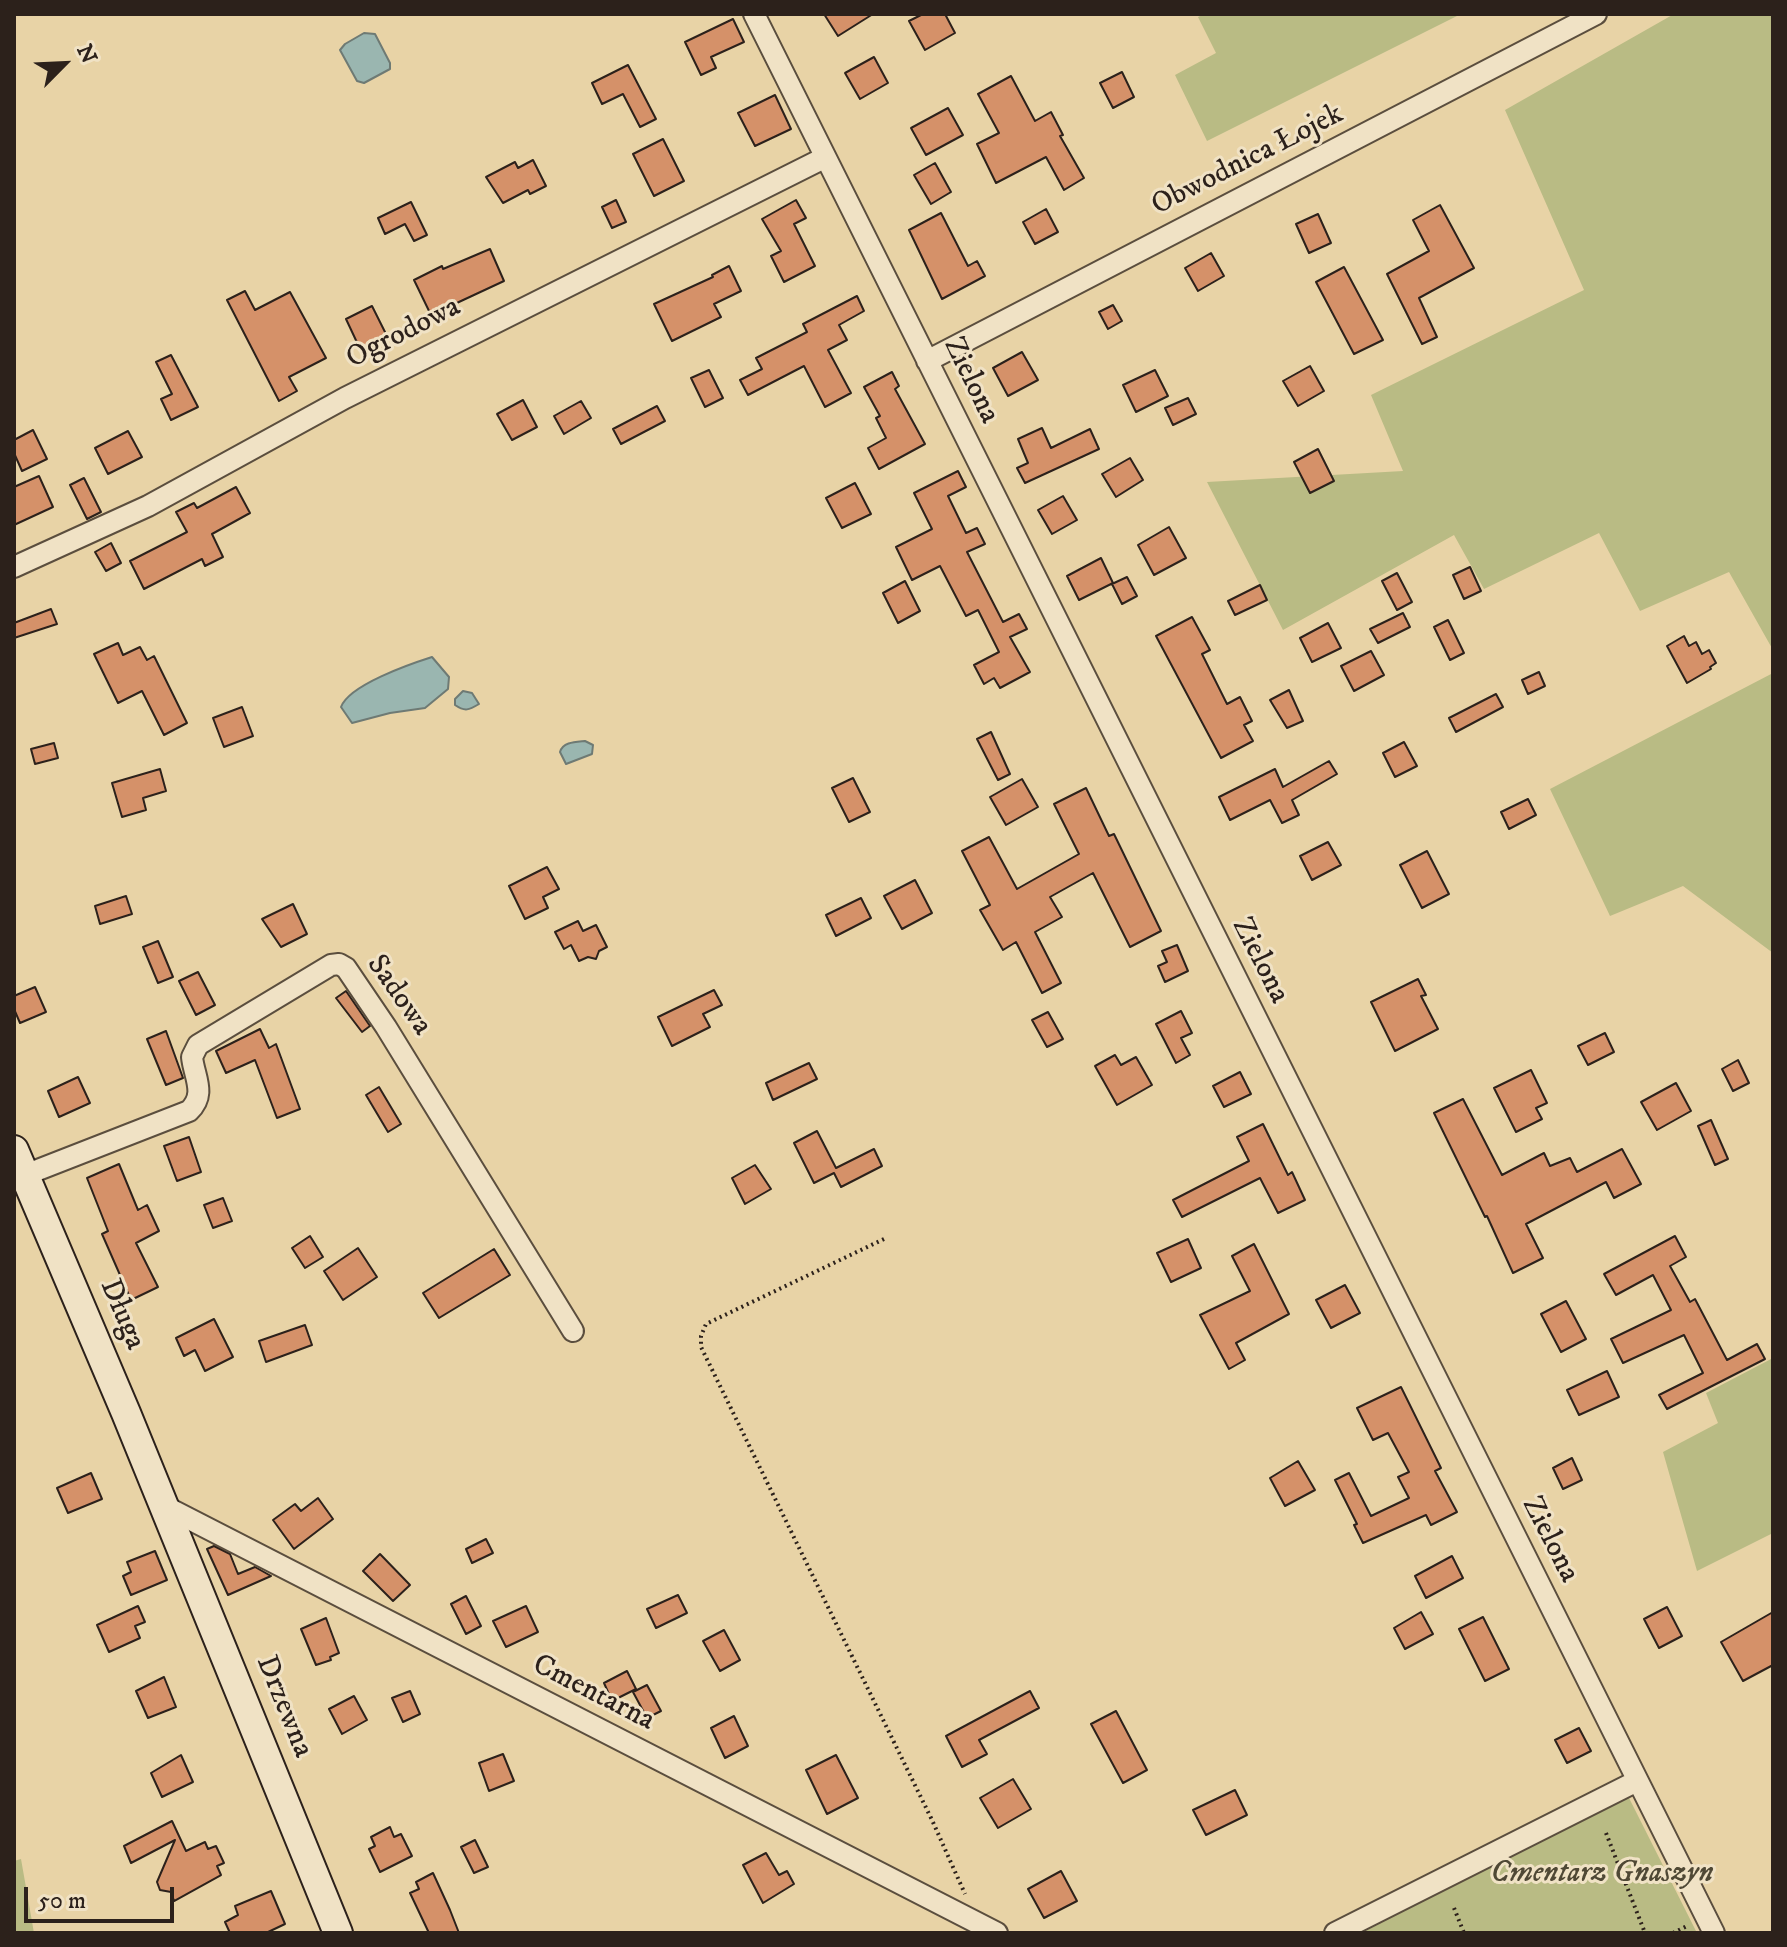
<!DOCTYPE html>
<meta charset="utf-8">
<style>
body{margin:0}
#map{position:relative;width:1787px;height:1947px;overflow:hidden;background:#e8d3a6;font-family:"IM FELL DW Pica",serif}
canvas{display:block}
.frame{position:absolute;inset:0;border:16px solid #2c211b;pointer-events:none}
.north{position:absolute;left:24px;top:24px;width:80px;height:80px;-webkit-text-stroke:6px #f0e2c5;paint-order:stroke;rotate:66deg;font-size:22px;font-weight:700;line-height:32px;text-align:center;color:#2c211b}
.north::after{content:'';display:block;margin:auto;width:28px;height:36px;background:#2c211b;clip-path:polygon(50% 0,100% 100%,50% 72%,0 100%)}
.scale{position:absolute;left:24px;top:1887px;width:150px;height:36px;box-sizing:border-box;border:4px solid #2c211b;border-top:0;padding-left:10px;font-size:24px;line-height:28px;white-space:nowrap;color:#2c211b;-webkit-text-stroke:6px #f0e2c5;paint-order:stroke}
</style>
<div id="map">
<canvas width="1787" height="1947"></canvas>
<div class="frame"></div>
<div class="north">N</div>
<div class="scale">50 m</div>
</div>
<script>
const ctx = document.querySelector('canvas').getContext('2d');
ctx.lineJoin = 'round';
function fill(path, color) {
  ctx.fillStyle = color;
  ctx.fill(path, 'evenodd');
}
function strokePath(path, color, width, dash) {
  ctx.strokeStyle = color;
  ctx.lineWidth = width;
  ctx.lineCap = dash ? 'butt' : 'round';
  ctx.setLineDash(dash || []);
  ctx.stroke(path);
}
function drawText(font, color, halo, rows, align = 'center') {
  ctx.font = font + ' "IM FELL DW Pica",serif';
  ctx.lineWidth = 6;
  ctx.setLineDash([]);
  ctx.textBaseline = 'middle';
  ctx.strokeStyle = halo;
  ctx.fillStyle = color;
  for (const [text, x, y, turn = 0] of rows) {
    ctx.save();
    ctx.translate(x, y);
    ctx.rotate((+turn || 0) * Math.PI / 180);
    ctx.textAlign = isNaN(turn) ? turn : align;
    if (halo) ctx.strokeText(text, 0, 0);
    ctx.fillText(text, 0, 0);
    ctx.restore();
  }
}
fill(new Path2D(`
 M 1204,14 L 1461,14 L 1207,141 L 1175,75 L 1216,53 L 1198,17 Z
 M 1674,14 L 1773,14 L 1773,650 L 1729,572 L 1640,611 L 1599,533 L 1484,589 L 1454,535 L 1283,630 L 1207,482 L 1403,471 L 1371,395 L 1584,290 L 1505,110 Z
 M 1773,673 L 1773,953 L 1683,886 L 1610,916 L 1550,789 Z
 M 1773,1358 L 1773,1533 L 1697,1571 L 1663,1452 L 1718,1423 L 1706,1393 Z
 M 1628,1796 L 1697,1933 L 1361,1933 Z
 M 21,1859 L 34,1933 L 14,1933 L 14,1861 Z`), '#b9bb84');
const water = new Path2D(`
 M 364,33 L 375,34 L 390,63 L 390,69 L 364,83 L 357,81 L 340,50 L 345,44 Z
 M 432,657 L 449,677 L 448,689 L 425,708 L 390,713 L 352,723 L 341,707 C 349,685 410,664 432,657 Z
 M 463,691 L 472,693 L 479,704 C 469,710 465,712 455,705 L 455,699 Z
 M 585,741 L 593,745 L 592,754 L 566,764 L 560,752 C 563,742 575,742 585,741 Z`);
fill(water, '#9ab6b0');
strokePath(water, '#6e7a74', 2);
const building = new Path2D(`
 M 824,14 L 873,14 L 838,36 Z
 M 923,14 L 945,14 L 955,33 L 925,50 L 909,21 Z
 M 733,19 L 744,42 L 711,57 L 716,68 L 701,75 L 685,42 Z
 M 874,57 L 888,83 L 860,99 L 845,73 Z
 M 628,65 L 656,119 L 640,127 L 623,94 L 602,104 L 592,83 Z
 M 1122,72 L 1134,97 L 1113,108 L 1100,83 Z
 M 1011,76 L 1035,121 L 1051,112 L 1063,135 L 1060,136 L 1084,178 L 1064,190 L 1046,157 L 996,183 L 977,144 L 999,133 L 978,94 Z
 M 775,95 L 791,129 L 755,146 L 738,113 Z
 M 948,108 L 963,135 L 926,155 L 911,128 Z
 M 663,139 L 684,181 L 654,196 L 633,154 Z
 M 533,160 L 546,186 L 530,194 L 528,190 L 503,203 L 486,177 L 515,162 L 518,168 Z
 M 935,163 L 951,192 L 931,204 L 914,175 Z
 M 616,200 L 626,222 L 612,228 L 602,207 Z
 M 796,200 L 806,218 L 794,224 L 815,266 L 784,282 L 771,256 L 781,251 L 762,219 Z
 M 411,202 L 427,235 L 414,241 L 405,224 L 385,234 L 378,218 Z
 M 1440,205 L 1474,268 L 1419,298 L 1437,337 L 1422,344 L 1387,274 L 1429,251 L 1413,220 Z
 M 1046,209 L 1058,232 L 1035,244 L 1023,222 Z
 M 941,213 L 968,266 L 977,261 L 985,276 L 942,299 L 909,230 Z
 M 1318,214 L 1331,243 L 1309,253 L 1296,224 Z
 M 490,249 L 504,281 L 431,315 L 414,280 L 442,266 L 443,269 Z
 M 1211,253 L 1224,276 L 1198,291 L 1185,268 Z
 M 729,266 L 741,291 L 714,304 L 721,317 L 672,341 L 654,304 L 713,277 L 712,275 Z
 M 1344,267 L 1383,340 L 1354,354 L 1316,282 Z
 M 245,291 L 255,310 L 290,292 L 326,358 L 289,377 L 297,391 L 279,401 L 227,300 Z
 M 857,296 L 864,311 L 839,325 L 847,340 L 828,350 L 851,393 L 825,407 L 804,366 L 748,395 L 740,380 L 762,369 L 756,358 L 807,332 L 803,324 Z
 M 1113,305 L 1122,321 L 1108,329 L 1099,312 Z
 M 372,306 L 388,338 L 361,351 L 346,319 Z
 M 1022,352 L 1038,380 L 1008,396 L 993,368 Z
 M 171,355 L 198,407 L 171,420 L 161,399 L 172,394 L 156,362 Z
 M 1310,366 L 1324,391 L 1298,406 L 1283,381 Z
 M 709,370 L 723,398 L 705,407 L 691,378 Z
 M 1155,370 L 1168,396 L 1136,412 L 1123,385 Z
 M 892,372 L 899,386 L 895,389 L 925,444 L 879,469 L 868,448 L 886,438 L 876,418 L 880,416 L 864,387 Z
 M 1188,398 L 1196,414 L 1173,425 L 1165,408 Z
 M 523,400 L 537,427 L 512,440 L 497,414 Z
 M 581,401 L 591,418 L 564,434 L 554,416 Z
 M 657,406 L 665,421 L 621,444 L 613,429 Z
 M 1042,428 L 1051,448 L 1090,429 L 1099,449 L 1025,483 L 1017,468 L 1028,463 L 1018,439 Z
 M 33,430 L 47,459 L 22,471 L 14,453 L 14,440 Z
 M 128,431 L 142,457 L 108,474 L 95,448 Z
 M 1318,449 L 1334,481 L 1310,493 L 1294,462 Z
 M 1130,458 L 1143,480 L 1116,497 L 1102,474 Z
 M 958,471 L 966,487 L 948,496 L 966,533 L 977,528 L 985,544 L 967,552 L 1003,622 L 1019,614 L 1027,629 L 1010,637 L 1030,672 L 1000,688 L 994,678 L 984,684 L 974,665 L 999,652 L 978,610 L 966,616 L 940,566 L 912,580 L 896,547 L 932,529 L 914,493 Z
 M 39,476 L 53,507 L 14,525 L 14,487 Z
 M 84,478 L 101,512 L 87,519 L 70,485 Z
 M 855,483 L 871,514 L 842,528 L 826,498 Z
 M 236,487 L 250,513 L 212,534 L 223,557 L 205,566 L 202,559 L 144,589 L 130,561 L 187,532 L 176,512 L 194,503 L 197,508 Z
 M 1063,496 L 1077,520 L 1052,534 L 1038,510 Z
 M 1169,527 L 1186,558 L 1154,575 L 1138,545 Z
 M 111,543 L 121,563 L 106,571 L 95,552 Z
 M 1101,558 L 1113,583 L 1079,600 L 1067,576 Z
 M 1470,567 L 1481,591 L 1464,599 L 1453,575 Z
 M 1397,573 L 1412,602 L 1397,610 L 1382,581 Z
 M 1127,577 L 1137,596 L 1122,604 L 1112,584 Z
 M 905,581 L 920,611 L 898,623 L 883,593 Z
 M 1260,585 L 1267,600 L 1235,615 L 1228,601 Z
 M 51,609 L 57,624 L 14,638 L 14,623 Z
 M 1403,613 L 1410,627 L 1378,643 L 1370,629 Z
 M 1192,617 L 1210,650 L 1202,654 L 1227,704 L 1240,697 L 1252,721 L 1244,725 L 1253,741 L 1221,758 L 1156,636 Z
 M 1448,620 L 1464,653 L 1450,660 L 1434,627 Z
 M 1328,623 L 1341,648 L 1312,662 L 1300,638 Z
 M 1684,636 L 1689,646 L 1696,642 L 1702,654 L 1709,650 L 1716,663 L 1710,667 L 1711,669 L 1687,683 L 1667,646 Z
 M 118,643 L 123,655 L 140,647 L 147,660 L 154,656 L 187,723 L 164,735 L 142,691 L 118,703 L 94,654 Z
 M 1371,651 L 1384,675 L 1354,691 L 1341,666 Z
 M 1539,672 L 1545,686 L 1528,694 L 1522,680 Z
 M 1289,690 L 1303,721 L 1287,728 L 1270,700 Z
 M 1496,694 L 1503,707 L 1456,732 L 1449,718 Z
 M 242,707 L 253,736 L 224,747 L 213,718 Z
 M 991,732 L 1010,774 L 998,780 L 977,739 Z
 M 1404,742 L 1417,766 L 1395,777 L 1383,753 Z
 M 54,743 L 58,758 L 35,764 L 31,749 Z
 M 1329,761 L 1337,774 L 1292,800 L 1299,815 L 1282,823 L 1270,800 L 1230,820 L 1219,797 L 1275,769 L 1283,787 Z
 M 160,769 L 166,791 L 143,798 L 146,810 L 122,817 L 112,783 Z
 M 853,778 L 870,812 L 849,822 L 832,788 Z
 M 1022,779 L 1038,807 L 1006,825 L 990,797 Z
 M 1086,788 L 1109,836 L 1114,834 L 1161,931 L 1130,947 L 1093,873 L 1050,897 L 1062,917 L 1035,932 L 1061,983 L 1042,993 L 1016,942 L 1003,950 L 980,910 L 990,905 L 962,851 L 989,837 L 1017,889 L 1079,854 L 1054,804 Z
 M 1528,799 L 1536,815 L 1509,829 L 1501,812 Z
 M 1328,842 L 1341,865 L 1312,880 L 1300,856 Z
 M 1427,851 L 1449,894 L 1422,908 L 1400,865 Z
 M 547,867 L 559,889 L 543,897 L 548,908 L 525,919 L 509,886 Z
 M 915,880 L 932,913 L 902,929 L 884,896 Z
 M 126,896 L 132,914 L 100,924 L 95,906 Z
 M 861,898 L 871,918 L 836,936 L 826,915 Z
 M 293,904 L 307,934 L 281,947 L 262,919 Z
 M 578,921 L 583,931 L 596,925 L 607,947 L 599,951 L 596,959 L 588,957 L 579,961 L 571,945 L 564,949 L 555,932 Z
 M 158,941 L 173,977 L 158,983 L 143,947 Z
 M 1177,945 L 1188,971 L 1165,982 L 1158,966 L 1167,962 L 1162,951 Z
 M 198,972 L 215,1005 L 196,1015 L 179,981 Z
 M 1418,979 L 1426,995 L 1421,996 L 1438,1029 L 1395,1051 L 1371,1002 Z
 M 35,987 L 46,1012 L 20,1023 L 14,1009 L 14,996 Z
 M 714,990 L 722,1005 L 703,1014 L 710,1027 L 672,1046 L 658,1017 Z
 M 346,991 L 370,1026 L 362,1032 L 336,998 Z
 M 1181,1011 L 1192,1033 L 1181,1038 L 1190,1055 L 1176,1063 L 1156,1024 Z
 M 1048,1012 L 1063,1039 L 1047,1047 L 1032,1020 Z
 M 260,1029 L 269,1048 L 276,1044 L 300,1109 L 277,1118 L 255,1060 L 226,1073 L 216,1051 Z
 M 166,1031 L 183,1078 L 166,1085 L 147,1039 Z
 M 1605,1033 L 1614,1052 L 1588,1065 L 1578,1046 Z
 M 1115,1055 L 1121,1065 L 1136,1057 L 1152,1085 L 1117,1105 L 1095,1066 Z
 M 1738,1060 L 1749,1083 L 1733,1091 L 1722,1069 Z
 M 809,1063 L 817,1079 L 773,1100 L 766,1083 Z
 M 1531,1070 L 1547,1103 L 1536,1108 L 1542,1119 L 1516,1132 L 1494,1088 Z
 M 1240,1072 L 1251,1094 L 1224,1107 L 1213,1086 Z
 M 78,1077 L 90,1103 L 59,1117 L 48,1091 Z
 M 1676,1083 L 1691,1111 L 1657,1130 L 1641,1102 Z
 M 379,1087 L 401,1124 L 388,1132 L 366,1095 Z
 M 1463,1099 L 1502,1175 L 1544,1153 L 1550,1166 L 1570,1158 L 1577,1172 L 1622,1149 L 1641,1184 L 1614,1198 L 1606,1182 L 1526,1224 L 1543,1258 L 1513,1273 L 1487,1216 L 1485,1217 L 1434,1113 Z
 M 1711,1120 L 1728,1159 L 1715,1165 L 1698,1126 Z
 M 1263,1124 L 1288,1175 L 1292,1172 L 1305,1200 L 1278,1213 L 1260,1178 L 1182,1217 L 1173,1200 L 1249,1161 L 1237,1137 Z
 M 817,1131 L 836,1168 L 874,1149 L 882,1166 L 841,1187 L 834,1173 L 814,1183 L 794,1143 Z
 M 189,1137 L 201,1172 L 177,1181 L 164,1146 Z
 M 119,1164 L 138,1210 L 147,1205 L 159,1231 L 136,1243 L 158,1287 L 131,1300 L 102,1234 L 108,1231 L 87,1178 Z
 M 755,1165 L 771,1189 L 745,1204 L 732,1178 Z
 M 223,1198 L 232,1221 L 213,1228 L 204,1205 Z
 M 310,1236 L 323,1257 L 305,1268 L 292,1248 Z
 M 1675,1236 L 1686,1257 L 1670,1266 L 1690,1302 L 1695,1299 L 1727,1360 L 1757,1344 L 1765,1359 L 1667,1409 L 1659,1395 L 1703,1373 L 1684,1335 L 1623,1363 L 1611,1339 L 1671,1310 L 1653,1275 L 1616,1295 L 1604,1274 Z
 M 1188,1239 L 1201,1268 L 1171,1282 L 1157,1253 Z
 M 1254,1244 L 1289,1314 L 1236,1343 L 1245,1360 L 1229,1369 L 1200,1315 L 1250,1291 L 1232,1256 Z
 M 358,1248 L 377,1277 L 343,1300 L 324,1271 Z
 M 494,1249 L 510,1275 L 439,1318 L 423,1293 Z
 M 1345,1285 L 1360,1313 L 1331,1328 L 1316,1300 Z
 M 1566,1301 L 1586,1339 L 1561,1352 L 1541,1314 Z
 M 214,1319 L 233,1357 L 205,1371 L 195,1350 L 184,1356 L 176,1338 Z
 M 305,1325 L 312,1345 L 266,1362 L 259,1341 Z
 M 1607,1371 L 1619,1397 L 1579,1415 L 1567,1390 Z
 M 1401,1387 L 1441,1468 L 1435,1471 L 1457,1512 L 1431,1525 L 1426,1515 L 1363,1543 L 1354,1525 L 1357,1524 L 1335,1480 L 1349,1473 L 1371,1516 L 1409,1498 L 1398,1477 L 1409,1472 L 1388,1433 L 1373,1440 L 1357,1408 Z
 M 1572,1458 L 1582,1480 L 1563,1489 L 1553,1468 Z
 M 1298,1461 L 1315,1490 L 1285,1506 L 1270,1478 Z
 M 91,1473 L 102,1499 L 68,1513 L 57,1488 Z
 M 318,1498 L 333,1519 L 294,1549 L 273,1520 L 295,1504 L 301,1511 Z
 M 486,1539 L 493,1553 L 472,1563 L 466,1549 Z
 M 214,1546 L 230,1554 L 238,1574 L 255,1567 L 271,1576 L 228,1595 L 207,1549 Z
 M 155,1551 L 167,1580 L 131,1595 L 123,1576 L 131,1572 L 127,1562 Z
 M 380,1554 L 410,1585 L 393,1601 L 363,1571 Z
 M 1452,1556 L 1463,1578 L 1426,1598 L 1415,1576 Z
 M 678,1595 L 687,1613 L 656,1628 L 647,1609 Z
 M 466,1596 L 481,1626 L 466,1634 L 451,1604 Z
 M 138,1606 L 145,1622 L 135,1626 L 140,1638 L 109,1652 L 97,1625 Z
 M 526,1606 L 538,1632 L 506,1647 L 493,1621 Z
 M 1667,1607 L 1682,1636 L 1659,1648 L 1644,1619 Z
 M 1421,1612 L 1433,1634 L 1405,1649 L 1394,1628 Z
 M 1773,1612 L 1773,1665 L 1743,1681 L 1721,1642 Z
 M 1483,1617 L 1509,1669 L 1485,1681 L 1459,1629 Z
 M 326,1618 L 339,1653 L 330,1657 L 331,1660 L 316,1665 L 301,1629 Z
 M 724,1630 L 740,1660 L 720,1671 L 703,1641 Z
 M 627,1671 L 636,1689 L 612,1701 L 604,1683 Z
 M 164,1677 L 176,1707 L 148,1718 L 136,1691 Z
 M 647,1685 L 661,1711 L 647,1718 L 633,1692 Z
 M 410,1691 L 420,1714 L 403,1722 L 392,1698 Z
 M 1030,1691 L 1039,1708 L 979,1740 L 987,1754 L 962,1767 L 946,1736 Z
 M 354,1696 L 367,1720 L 342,1734 L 329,1709 Z
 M 1116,1711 L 1147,1770 L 1123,1783 L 1091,1724 Z
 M 734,1716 L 748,1746 L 725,1758 L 711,1728 Z
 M 1579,1728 L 1591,1751 L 1567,1763 L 1555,1740 Z
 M 503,1754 L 514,1781 L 489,1791 L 479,1763 Z
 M 181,1755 L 193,1782 L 162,1797 L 151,1773 Z
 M 836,1755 L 858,1798 L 827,1814 L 806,1770 Z
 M 1013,1779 L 1031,1809 L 998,1828 L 980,1798 Z
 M 1235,1790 L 1247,1815 L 1206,1835 L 1193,1810 Z
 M 172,1821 L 186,1851 L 205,1842 L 208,1849 L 216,1846 L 224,1863 L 217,1866 L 221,1875 L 174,1901 L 171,1892 L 160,1890 L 157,1882 L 175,1840 L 131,1863 L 124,1846 Z
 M 390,1827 L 394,1837 L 401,1834 L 412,1856 L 380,1872 L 369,1849 L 375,1846 L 371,1837 Z
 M 475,1840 L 488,1867 L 474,1873 L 461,1847 Z
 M 766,1853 L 779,1875 L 787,1871 L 794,1884 L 763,1903 L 743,1865 Z
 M 1061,1871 L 1077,1901 L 1044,1918 L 1028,1889 Z
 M 433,1873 L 450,1910 L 459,1933 L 429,1933 L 410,1893 L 419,1889 L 416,1882 Z
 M 271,1891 L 285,1924 L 266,1933 L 230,1933 L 225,1922 L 238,1915 L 235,1906 Z`);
fill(building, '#d59169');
strokePath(building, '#2c211b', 2);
const street = new Path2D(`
 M 754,14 L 1714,1933
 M 927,361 L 1596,14
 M 14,567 L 148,506 L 345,398 L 824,158
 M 25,1175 L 189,1111 C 207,1094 194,1077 192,1057 L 198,1045 L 331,965 L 339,964 L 346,968 L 386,1027 L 573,1331
 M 164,1506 L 997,1933
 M 1335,1933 L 1637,1781`);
const secondary = new Path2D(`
 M 14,1150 L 126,1413 L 338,1933`);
strokePath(street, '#5b4e3e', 24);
strokePath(secondary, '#2c211b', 32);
strokePath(new Path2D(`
 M 884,1239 L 706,1324 L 701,1336 L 701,1347 L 932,1820 L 965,1894
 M 1606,1833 L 1645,1933
 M 1454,1908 L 1464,1933
 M 1673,1933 L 1689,1925`), '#2c211b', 4, [2, 4]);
strokePath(street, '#f0e2c5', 20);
strokePath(secondary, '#f0e2c5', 28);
drawText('30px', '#2c211b', '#f0e2c5', [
 ["Obwodnica Łojek",1248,161,-27],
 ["Ogrodowa",404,334,-27],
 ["Zielona",970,381,64],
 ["Zielona",1259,961,63],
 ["Sadowa",398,996,55],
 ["Długa",121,1315,67],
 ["Zielona",1549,1540,63],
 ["Cmentarna",593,1694,27],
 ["Drzewna",283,1707,68]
]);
drawText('italic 30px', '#4f4835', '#f0e2c5', [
 ["Cmentarz Gnaszyn",1602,1875]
]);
</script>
